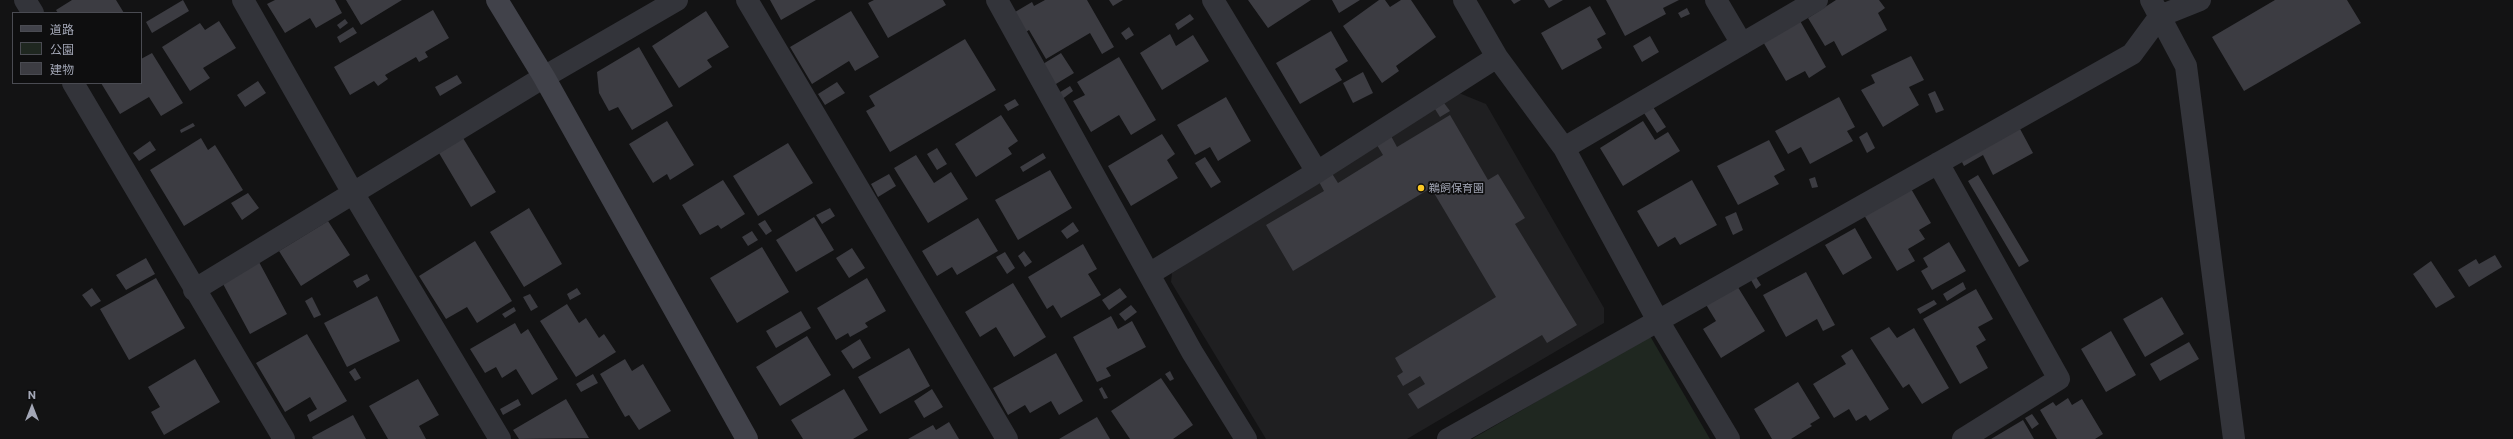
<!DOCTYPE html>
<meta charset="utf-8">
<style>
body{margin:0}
#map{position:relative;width:2513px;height:439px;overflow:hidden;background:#131314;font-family:Commissioner,"Noto Sans JP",sans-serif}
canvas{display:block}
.legend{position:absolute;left:12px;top:12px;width:130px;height:72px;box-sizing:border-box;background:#0e0e0f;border:1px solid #4a4b52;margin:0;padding:5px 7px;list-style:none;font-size:12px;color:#a3a7b6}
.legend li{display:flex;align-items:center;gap:8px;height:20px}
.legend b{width:20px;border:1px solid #4a4b52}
.north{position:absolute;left:12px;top:387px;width:40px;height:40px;-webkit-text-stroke:3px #0e0e0f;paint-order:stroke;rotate:0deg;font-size:11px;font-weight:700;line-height:16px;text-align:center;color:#a3a7b6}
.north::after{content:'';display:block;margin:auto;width:14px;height:18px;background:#a3a7b6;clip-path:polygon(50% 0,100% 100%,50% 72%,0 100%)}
</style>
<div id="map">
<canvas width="2513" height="439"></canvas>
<ul class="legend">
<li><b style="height:5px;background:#41424a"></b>道路</li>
<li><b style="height:11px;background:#1f2720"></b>公園</li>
<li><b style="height:11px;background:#3c3c42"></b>建物</li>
</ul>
<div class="north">N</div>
</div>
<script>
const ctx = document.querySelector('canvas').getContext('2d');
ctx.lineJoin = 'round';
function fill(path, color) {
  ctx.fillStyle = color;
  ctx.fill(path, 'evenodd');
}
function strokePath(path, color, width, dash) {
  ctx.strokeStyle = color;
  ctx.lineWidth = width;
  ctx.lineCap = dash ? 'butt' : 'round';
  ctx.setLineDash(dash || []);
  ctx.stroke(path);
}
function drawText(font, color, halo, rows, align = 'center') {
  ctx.font = font + ' Commissioner,"Noto Sans JP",sans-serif';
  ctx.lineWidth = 3.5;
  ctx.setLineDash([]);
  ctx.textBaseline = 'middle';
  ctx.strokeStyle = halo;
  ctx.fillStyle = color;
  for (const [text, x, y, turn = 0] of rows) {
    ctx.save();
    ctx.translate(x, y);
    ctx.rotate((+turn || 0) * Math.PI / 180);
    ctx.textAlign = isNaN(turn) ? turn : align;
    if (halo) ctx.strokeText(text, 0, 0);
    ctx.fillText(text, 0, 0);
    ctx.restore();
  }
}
fill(new Path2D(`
 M 1459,93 L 1486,104 L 1604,308 L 1604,323 L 1407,439 L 1266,439 L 1171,282 L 1172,273 Z`), '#1f1f21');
fill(new Path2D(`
 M 1650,336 L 1710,439 L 1472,439 Z`), '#1f2720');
fill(new Path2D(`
 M 72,0 L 116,0 L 124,13 L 58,13 L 56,10 Z
 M 183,0 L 189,11 L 152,33 L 146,22 Z
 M 275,0 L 335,0 L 342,13 L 316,28 L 310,18 L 285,33 L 267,4 Z
 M 346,0 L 402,0 L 361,25 Z
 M 770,0 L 816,0 L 781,20 Z
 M 874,0 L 943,0 L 946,5 L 888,38 L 868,3 Z
 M 1045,0 L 1087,0 L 1114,47 L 1102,54 L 1090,33 L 1046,59 L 1029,30 L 1023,34 L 1010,15 L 1032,2 L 1034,6 Z
 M 1109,0 L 1123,0 L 1113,6 Z
 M 1248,0 L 1311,0 L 1268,28 Z
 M 1332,0 L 1360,0 L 1339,13 Z
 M 1379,0 L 1385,0 L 1390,7 L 1401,0 L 1411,0 L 1436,37 L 1396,66 L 1399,71 L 1382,83 L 1343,26 Z
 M 1511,0 L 1521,0 L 1514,4 Z
 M 1544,0 L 1563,0 L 1549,8 Z
 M 1606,0 L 1679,0 L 1663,8 L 1666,14 L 1625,36 Z
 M 1836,0 L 1879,0 L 1885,8 L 1878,13 L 1887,30 L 1842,56 L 1834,41 L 1825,46 L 1808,18 Z
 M 2275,0 L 2347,0 L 2361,23 L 2244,91 L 2212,37 Z
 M 1590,6 L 1606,34 L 1597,39 L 1602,48 L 1562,70 L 1541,33 Z
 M 1687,8 L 1690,14 L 1681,18 L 1678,13 Z
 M 433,10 L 449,38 L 425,52 L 428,57 L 419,62 L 416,57 L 385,75 L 388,79 L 378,86 L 374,81 L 350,95 L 334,67 Z
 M 706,11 L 729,47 L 707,60 L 712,67 L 679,88 L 652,46 Z
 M 851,11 L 879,57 L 855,71 L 849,61 L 812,84 L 790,47 Z
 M 1190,14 L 1194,19 L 1178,30 L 1175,24 Z
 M 345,19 L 348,23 L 340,29 L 337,25 Z
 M 1799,19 L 1826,67 L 1809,78 L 1805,71 L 1786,81 L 1762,40 Z
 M 219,21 L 236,48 L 203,68 L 210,78 L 190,91 L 162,47 L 200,23 L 205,30 Z
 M 353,27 L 357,33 L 340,43 L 337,37 Z
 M 1129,27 L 1134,35 L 1126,40 L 1121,33 Z
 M 1331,31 L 1348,61 L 1335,69 L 1342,80 L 1300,104 L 1276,63 Z
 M 1170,34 L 1176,46 L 1193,35 L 1209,61 L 1162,90 L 1140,53 Z
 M 1650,36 L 1659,52 L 1642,62 L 1633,46 Z
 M 965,39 L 996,90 L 890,152 L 866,111 L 875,106 L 869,96 Z
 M 639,47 L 673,106 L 632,130 L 618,107 L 609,111 L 599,93 L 597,72 Z
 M 152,53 L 183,103 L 161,116 L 149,97 L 120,114 L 101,83 L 141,83 L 141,59 Z
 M 1061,53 L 1074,73 L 1051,87 L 1038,67 Z
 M 1911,56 L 1924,80 L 1909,87 L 1919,105 L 1883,127 L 1861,90 L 1875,83 L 1871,75 Z
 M 1119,57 L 1156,120 L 1131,135 L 1119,115 L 1091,132 L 1073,101 L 1085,95 L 1077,82 Z
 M 1363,72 L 1373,93 L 1353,103 L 1343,83 Z
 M 457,75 L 462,83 L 440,96 L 435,87 Z
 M 258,81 L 266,93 L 245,107 L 237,95 Z
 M 837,82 L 845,93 L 825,105 L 818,94 Z
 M 1070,86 L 1073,91 L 1061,100 L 1057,94 Z
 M 1935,91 L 1944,110 L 1936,113 L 1928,94 Z
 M 1226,97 L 1251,141 L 1218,161 L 1210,147 L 1195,155 L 1177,125 Z
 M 1839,97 L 1855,127 L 1847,131 L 1853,141 L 1810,164 L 1801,147 L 1788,154 L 1775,131 Z
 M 1015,99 L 1019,105 L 1008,111 L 1004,105 Z
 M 1444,103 L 1450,111 L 1440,117 L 1435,109 Z
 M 1653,107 L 1666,127 L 1657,133 L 1644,113 Z
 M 1001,115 L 1018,141 L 1008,148 L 1012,154 L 976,177 L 955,144 Z
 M 1450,115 L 1488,180 L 1498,174 L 1525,218 L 1515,224 L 1577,325 L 1547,343 L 1542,335 L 1418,409 L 1408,394 L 1425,384 L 1420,376 L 1403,386 L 1397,376 L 1403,372 L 1395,358 L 1496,297 L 1431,188 L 1293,271 L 1266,225 L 1324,191 L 1318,180 L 1331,172 L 1338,183 L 1383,155 L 1377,145 L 1391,136 L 1397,147 Z
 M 667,121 L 694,165 L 670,180 L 667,174 L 653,183 L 629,144 Z
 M 1643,121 L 1655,140 L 1668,132 L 1680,151 L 1623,186 L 1600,148 Z
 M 193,123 L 195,126 L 181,133 L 180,130 Z
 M 2019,127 L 2033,153 L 1993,175 L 1983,155 L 1964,166 L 1961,160 Z
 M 1867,132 L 1875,148 L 1867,153 L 1859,137 Z
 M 1162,134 L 1175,154 L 1167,160 L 1178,178 L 1131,206 L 1108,166 Z
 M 201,138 L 208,150 L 215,145 L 243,190 L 184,226 L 150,170 Z
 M 463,138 L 496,192 L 471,207 L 439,153 Z
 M 1769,140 L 1785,170 L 1774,176 L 1779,184 L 1738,205 L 1717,166 Z
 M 150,141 L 156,150 L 139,161 L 133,153 Z
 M 788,143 L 813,183 L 758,216 L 733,176 Z
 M 937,148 L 947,164 L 937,170 L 927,154 Z
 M 1043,153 L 1046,158 L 1023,172 L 1020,167 Z
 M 916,155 L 934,183 L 951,172 L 968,199 L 928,223 L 894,168 Z
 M 1205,157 L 1221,182 L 1211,188 L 1195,163 Z
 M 1050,170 L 1072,208 L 1018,240 L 995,200 Z
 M 889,174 L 896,186 L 878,197 L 871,184 Z
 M 1978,175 L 2029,261 L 2019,267 L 1968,181 Z
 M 1815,177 L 1818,187 L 1812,188 L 1809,179 Z
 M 723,180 L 745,214 L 721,229 L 718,225 L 700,235 L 682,205 Z
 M 1692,180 L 1717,225 L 1680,245 L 1675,237 L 1658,247 L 1637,211 Z
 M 1910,187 L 1931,223 L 1919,230 L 1925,239 L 1908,249 L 1915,261 L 1897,271 L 1864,215 Z
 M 248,193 L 259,208 L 242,220 L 231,203 Z
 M 529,208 L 562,264 L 524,287 L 490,232 Z
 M 830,208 L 835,216 L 822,224 L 816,215 Z
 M 1736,212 L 1743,230 L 1733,235 L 1725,217 Z
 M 814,217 L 834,250 L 796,272 L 776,240 Z
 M 978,218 L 998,251 L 957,275 L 952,267 L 937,276 L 922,251 Z
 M 765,220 L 772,231 L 766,235 L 758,224 Z
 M 328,221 L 350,255 L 301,286 L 279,251 Z
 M 1073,222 L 1079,231 L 1067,239 L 1061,231 Z
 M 1855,228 L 1872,258 L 1843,275 L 1825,245 Z
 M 752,231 L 758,240 L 748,246 L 742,237 Z
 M 475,241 L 512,301 L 477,323 L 467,307 L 446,319 L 419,276 Z
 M 1949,242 L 1966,271 L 1932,290 L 1921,271 L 1928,267 L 1923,258 Z
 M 1083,244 L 1097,269 L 1088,274 L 1101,295 L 1061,318 L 1053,305 L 1047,309 L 1028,277 Z
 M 762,247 L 789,292 L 737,323 L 710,278 Z
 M 852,248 L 865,268 L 849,278 L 836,258 Z
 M 1024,251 L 1032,262 L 1025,267 L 1018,256 Z
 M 1005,252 L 1015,268 L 1007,274 L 996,257 Z
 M 2495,255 L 2502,267 L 2469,287 L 2458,270 L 2476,259 L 2479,264 Z
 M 146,258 L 155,274 L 126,290 L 116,275 Z
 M 2431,261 L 2455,297 L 2436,308 L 2413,274 Z
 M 259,262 L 287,314 L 250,334 L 222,282 Z
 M 1806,272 L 1835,325 L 1823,331 L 1817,319 L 1786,337 L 1763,295 Z
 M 367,274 L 370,280 L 357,288 L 353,281 Z
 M 1756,277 L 1761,285 L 1756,289 L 1751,280 Z
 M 156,278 L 185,328 L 129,360 L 100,309 Z
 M 867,278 L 886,311 L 865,323 L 868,327 L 850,337 L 848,333 L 836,340 L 817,308 Z
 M 1963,282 L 1966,289 L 1947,301 L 1943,294 Z
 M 1013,283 L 1046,337 L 1014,357 L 996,327 L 980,337 L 965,312 Z
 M 1736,284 L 1765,331 L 1721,358 L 1703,329 L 1716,321 L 1705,303 Z
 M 92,288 L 101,301 L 91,307 L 82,295 Z
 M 577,288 L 581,294 L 570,300 L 567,294 Z
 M 1120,288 L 1127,297 L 1109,310 L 1102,300 Z
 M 1976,289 L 1993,319 L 1978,327 L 1986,340 L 1976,346 L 1988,368 L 1960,384 L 1923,319 Z
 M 530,294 L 538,307 L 531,311 L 523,297 Z
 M 377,296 L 400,341 L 347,367 L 324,323 Z
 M 312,297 L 321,315 L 314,318 L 305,301 Z
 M 2162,297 L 2184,334 L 2145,357 L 2123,319 Z
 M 1934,300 L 1937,304 L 1920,314 L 1917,309 Z
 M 567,304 L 579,323 L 586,318 L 599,338 L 604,334 L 616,352 L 576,377 L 540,321 Z
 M 1131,305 L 1137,312 L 1125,321 L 1119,314 Z
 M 514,307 L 516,311 L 505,318 L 502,314 Z
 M 801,311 L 811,328 L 776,348 L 766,331 Z
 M 1111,316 L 1118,329 L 1132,321 L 1146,347 L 1106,368 L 1111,376 L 1097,382 L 1073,337 Z
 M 515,323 L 521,334 L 528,329 L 558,379 L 532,395 L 516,369 L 502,378 L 496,367 L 485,373 L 470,349 Z
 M 1889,327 L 1897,338 L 1914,328 L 1949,388 L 1922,404 L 1909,384 L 1903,388 L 1870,338 Z
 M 2111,331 L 2136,375 L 2106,392 L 2081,349 Z
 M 307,334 L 347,401 L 310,422 L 307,415 L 317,409 L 310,397 L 285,412 L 256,363 Z
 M 807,336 L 831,375 L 780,406 L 756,367 Z
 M 860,339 L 871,358 L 853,369 L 841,351 Z
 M 2189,342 L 2199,359 L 2160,381 L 2150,364 Z
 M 909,348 L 930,386 L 880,414 L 858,377 Z
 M 1852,349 L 1889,409 L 1870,421 L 1866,415 L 1856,421 L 1849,409 L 1834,418 L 1813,384 L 1846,364 L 1841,356 Z
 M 1056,353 L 1083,401 L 1059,415 L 1051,401 L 1030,413 L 1025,405 L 1008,415 L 993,388 Z
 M 195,359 L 220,402 L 164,435 L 151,412 L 160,407 L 148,387 Z
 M 625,359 L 632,371 L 643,364 L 671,411 L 639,430 L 629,415 L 625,417 L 600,374 Z
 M 355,368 L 361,378 L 355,381 L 349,372 Z
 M 1170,371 L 1174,379 L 1170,381 L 1165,374 Z
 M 593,374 L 598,383 L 581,392 L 576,384 Z
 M 1161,378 L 1193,425 L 1173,439 L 1130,439 L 1111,411 Z
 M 418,379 L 439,415 L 419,426 L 426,439 L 388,439 L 369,406 Z
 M 1798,382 L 1820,418 L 1810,424 L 1812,426 L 1791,439 L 1772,439 L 1754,409 Z
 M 1102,387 L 1108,398 L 1104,399 L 1099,389 Z
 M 844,389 L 868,430 L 853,439 L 803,439 L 791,420 Z
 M 932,389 L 943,407 L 924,418 L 914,401 Z
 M 2068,398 L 2072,405 L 2082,399 L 2103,434 L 2095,439 L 2057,439 L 2040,410 L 2053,402 L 2056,406 Z
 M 518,399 L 521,405 L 503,415 L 500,409 Z
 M 566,399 L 589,438 L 519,439 L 513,430 Z
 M 2032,414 L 2039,424 L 2032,429 L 2025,418 Z
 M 353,415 L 366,439 L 313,439 L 312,437 Z
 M 1097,417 L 1110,439 L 1059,439 Z
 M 2023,420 L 2034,439 L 1991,439 Z
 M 949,422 L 959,439 L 908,439 L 933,425 L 936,430 Z`), '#3c3c42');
strokePath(new Path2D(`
 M 25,0 L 33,13
 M 243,0 L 353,193 L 500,439
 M 747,0 L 1007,439
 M 997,0 L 1192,352 L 1246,439
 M 1213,0 L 1317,172
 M 1464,0 L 1497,57 L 1564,148 L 1657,319 L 1729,439
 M 1716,0 L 1742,44
 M 2151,0 L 2186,66 L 2234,439
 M 73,83 L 284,439
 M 1564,148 L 1817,0
 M 1938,163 L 2059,379 L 1963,439
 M 1149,274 L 1317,172 L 1497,57
 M 194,290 L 544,77 L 677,0
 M 1448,439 L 2132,54 L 2160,16 L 2200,0`), '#33343a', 22);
strokePath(new Path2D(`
 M 497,0 L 544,77 L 747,439`), '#41424a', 22);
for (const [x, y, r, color] of [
 [1421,188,4,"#fbc824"]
]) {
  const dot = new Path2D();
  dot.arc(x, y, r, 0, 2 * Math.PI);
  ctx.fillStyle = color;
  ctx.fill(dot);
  strokePath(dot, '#0e0e0f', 1.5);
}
drawText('11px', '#a3a7b6', '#0e0e0f', [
 ["鵜飼保育園",1429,188]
], 'left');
</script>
